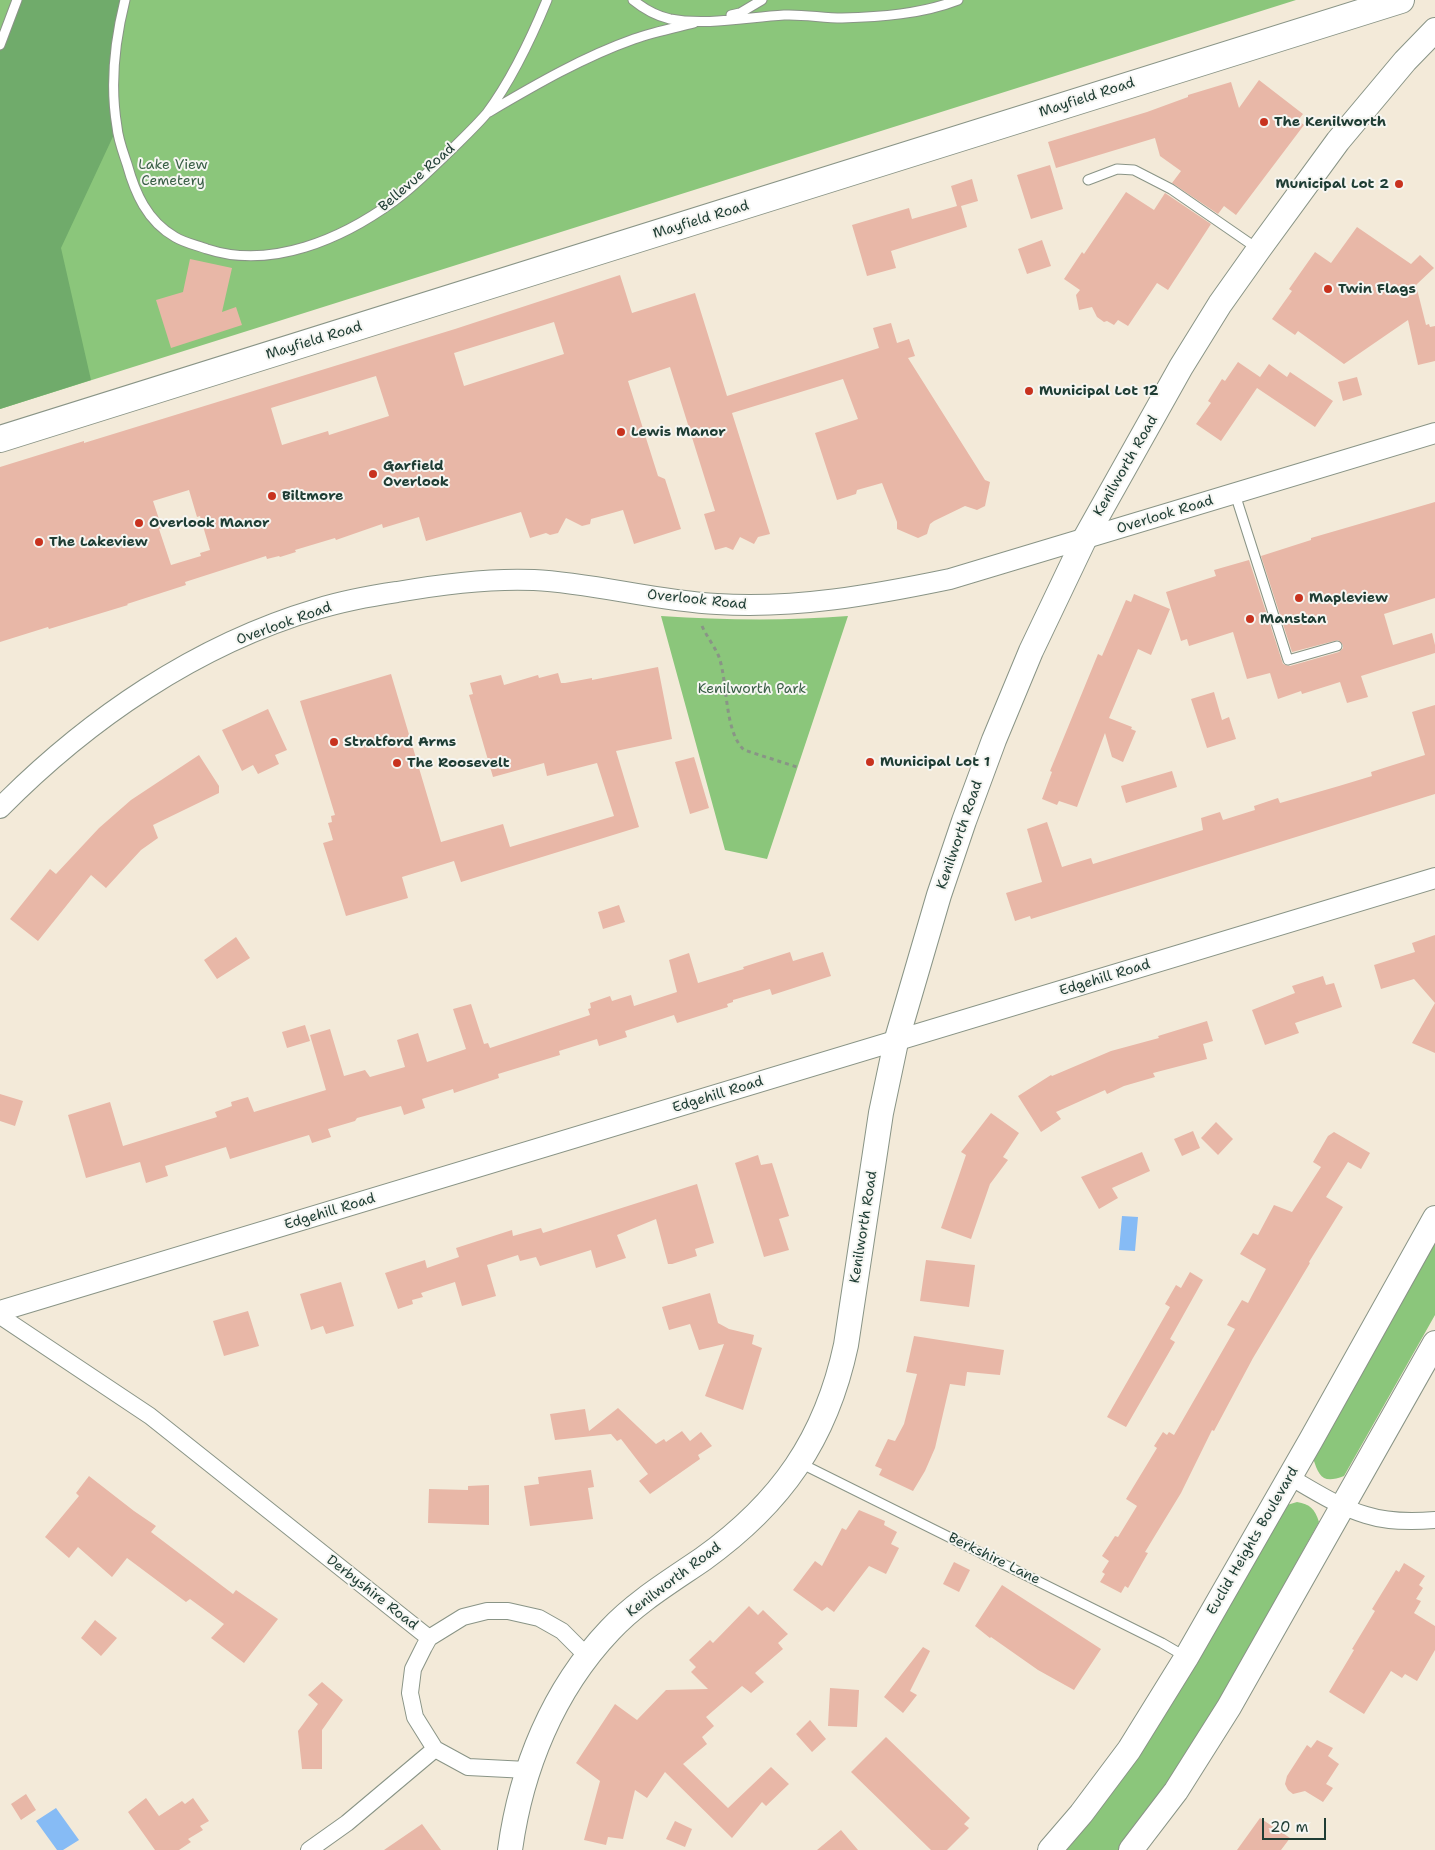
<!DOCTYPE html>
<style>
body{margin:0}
#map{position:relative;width:1435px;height:1850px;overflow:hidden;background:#f3ead9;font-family:"Shantell Sans",sans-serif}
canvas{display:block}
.scale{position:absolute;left:1262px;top:1818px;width:64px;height:22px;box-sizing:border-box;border:2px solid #1f3d34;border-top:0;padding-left:6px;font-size:15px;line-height:18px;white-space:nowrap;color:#1f3d34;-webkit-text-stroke:4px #f6f6f2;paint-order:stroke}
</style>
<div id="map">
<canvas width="1435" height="1850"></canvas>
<div class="scale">20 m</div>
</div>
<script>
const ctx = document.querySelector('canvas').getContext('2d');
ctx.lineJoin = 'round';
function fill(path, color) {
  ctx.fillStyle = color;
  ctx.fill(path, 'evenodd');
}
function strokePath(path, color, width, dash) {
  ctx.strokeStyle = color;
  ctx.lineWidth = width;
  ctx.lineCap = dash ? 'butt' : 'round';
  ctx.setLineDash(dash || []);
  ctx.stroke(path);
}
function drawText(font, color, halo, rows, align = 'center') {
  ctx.font = font + ' "Shantell Sans",sans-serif';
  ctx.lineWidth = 4;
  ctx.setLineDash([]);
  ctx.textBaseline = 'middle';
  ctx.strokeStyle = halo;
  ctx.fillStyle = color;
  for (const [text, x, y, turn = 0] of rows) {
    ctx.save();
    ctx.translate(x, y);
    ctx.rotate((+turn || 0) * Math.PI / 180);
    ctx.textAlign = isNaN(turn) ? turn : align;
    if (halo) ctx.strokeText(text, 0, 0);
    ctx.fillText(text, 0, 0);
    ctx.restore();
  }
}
fill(new Path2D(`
 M 0,0 L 1296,0 L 0,409 Z
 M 661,616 C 725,620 784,621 848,616 L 767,859 L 725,850 Z
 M 1435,1239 L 1435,1315 L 1344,1476 C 1323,1484 1319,1477 1313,1458 Z
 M 1297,1502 C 1310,1504 1315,1509 1319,1522 L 1216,1707 L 1163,1789 L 1132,1832 L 1118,1850 L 1064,1850 L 1287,1505 Z`), '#8bc67b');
fill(new Path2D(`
 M 17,0 L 125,0 L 120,22 L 117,128 L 61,248 L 91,380 L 0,409 L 0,45 Z`), '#70ab6b');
fill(new Path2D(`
 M 1122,1216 L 1138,1217 L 1135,1251 L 1119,1250 Z
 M 56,1808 L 79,1840 L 63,1850 L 57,1850 L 36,1821 Z`), '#86bbf5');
fill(new Path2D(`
 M 1259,80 L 1303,114 L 1298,120 L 1304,125 L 1236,215 L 1224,206 L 1218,214 L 1172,183 L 1181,171 L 1160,156 L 1155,138 L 1056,168 L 1048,142 L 1147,112 L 1188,97 L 1188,95 L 1231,82 L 1239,108 Z
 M 1050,165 L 1063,209 L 1031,219 L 1017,175 Z
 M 972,179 L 978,201 L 961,206 L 967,227 L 891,251 L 896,268 L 867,276 L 852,225 L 909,208 L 912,219 L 957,206 L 951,186 Z
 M 1126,192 L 1154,210 L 1165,193 L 1211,224 L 1168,290 L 1157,283 L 1128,326 L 1118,320 L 1114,325 L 1107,321 L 1104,322 L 1097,317 L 1092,307 L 1079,310 L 1076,295 L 1080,290 L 1064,279 L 1082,252 L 1084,254 Z
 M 1357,227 L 1411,264 L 1420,255 L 1434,268 L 1416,285 L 1426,325 L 1429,324 L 1430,327 L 1435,326 L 1435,361 L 1418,365 L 1408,320 L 1344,364 L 1298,331 L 1295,335 L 1272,319 L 1292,291 L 1289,289 L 1315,252 L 1331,263 Z
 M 1042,240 L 1051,266 L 1027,274 L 1018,249 Z
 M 190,259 L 232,268 L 222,312 L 236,307 L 242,325 L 171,348 L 156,300 L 183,292 Z
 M 620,275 L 632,313 L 695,293 L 727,396 L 879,348 L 873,328 L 891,323 L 897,343 L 909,339 L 915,356 L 908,358 L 985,480 L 990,482 L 985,506 L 977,510 L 965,506 L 934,521 L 930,524 L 927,534 L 918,538 L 897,529 L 897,522 L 882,483 L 857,490 L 856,494 L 837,500 L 815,433 L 858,419 L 843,379 L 732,413 L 770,534 L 758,537 L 754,544 L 740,537 L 733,550 L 726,547 L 715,550 L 704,514 L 715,511 L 670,367 L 628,381 L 658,476 L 665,479 L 681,529 L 634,544 L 623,510 L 591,519 L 590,524 L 582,526 L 566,518 L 558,533 L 550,535 L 546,533 L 530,538 L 521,512 L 426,541 L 419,517 L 383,528 L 382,524 L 336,540 L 335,538 L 295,550 L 296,552 L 280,557 L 279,556 L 267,559 L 266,556 L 185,582 L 186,585 L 127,604 L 128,605 L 49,629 L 48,627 L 0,642 L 0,467 L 84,441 L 84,443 L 455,329 ZM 554,322 L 564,354 L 464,386 L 454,353 ZM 376,376 L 389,416 L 329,435 L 328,431 L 282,445 L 271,408 ZM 189,490 L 197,517 L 200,516 L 210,550 L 200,553 L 201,556 L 171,565 L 159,529 L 162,528 L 153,501 Z
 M 1238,362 L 1260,377 L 1269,364 L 1287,377 L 1290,372 L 1333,401 L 1315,427 L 1257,388 L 1221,441 L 1196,424 L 1211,403 L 1208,401 L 1222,379 L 1225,381 Z
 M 1357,377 L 1362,395 L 1343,401 L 1338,382 Z
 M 1435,502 L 1435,598 L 1384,614 L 1393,645 L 1432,633 L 1435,645 L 1435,653 L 1361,676 L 1368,697 L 1347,703 L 1340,682 L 1302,694 L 1301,691 L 1278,699 L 1270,673 L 1247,679 L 1233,632 L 1189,646 L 1187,639 L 1181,641 L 1166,592 L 1216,576 L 1214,570 L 1249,560 L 1283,664 L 1290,666 L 1339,652 L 1343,648 L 1343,645 L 1338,640 L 1292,652 L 1261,556 L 1311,540 L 1311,538 Z
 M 1134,594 L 1170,609 L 1151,655 L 1138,649 L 1109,718 L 1132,727 L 1131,729 L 1136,731 L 1123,762 L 1112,757 L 1105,733 L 1077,807 L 1059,801 L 1057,805 L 1042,799 L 1052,772 L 1050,771 L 1057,754 L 1098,654 L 1102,656 L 1126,600 L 1131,602 Z
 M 658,667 L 672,739 L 616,751 L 639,827 L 461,882 L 454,861 L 402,877 L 408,898 L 346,916 L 323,843 L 333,840 L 328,823 L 332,822 L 331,816 L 335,815 L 300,701 L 391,674 L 441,842 L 503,824 L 510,847 L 614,816 L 597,763 L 547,776 L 544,763 L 493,777 L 469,695 L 473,694 L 470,683 L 501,675 L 504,685 L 538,675 L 539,678 L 558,673 L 561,683 L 565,683 L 592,678 L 592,680 Z
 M 1214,692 L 1222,720 L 1229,717 L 1236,739 L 1207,748 L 1191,699 Z
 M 1435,705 L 1435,794 L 1031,919 L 1030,916 L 1015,921 L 1006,893 L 1042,882 L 1027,829 L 1047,822 L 1062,867 L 1091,858 L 1093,864 L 1203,830 L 1201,818 L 1220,812 L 1223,820 L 1255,810 L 1254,806 L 1278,798 L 1280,803 L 1339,786 L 1372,776 L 1371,772 L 1425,755 L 1412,712 Z
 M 268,709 L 287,750 L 275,755 L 279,764 L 258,774 L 253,765 L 242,771 L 222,730 Z
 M 199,755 L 219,786 L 219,793 L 153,825 L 158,838 L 141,850 L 106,888 L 91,875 L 38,941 L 10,919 L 50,869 L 56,874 L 99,828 L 131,800 Z
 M 694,757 L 709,808 L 690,814 L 675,762 Z
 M 1172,771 L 1177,787 L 1126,803 L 1121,786 Z
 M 619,905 L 625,922 L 603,929 L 598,912 Z
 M 1435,935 L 1435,1053 L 1412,1043 L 1435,1003 L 1414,979 L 1381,989 L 1374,965 L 1415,952 L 1412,943 Z
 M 236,937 L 250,958 L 217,979 L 204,960 Z
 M 790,952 L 793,961 L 823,952 L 831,976 L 772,995 L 770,989 L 733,1000 L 733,1002 L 727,1004 L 728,1007 L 677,1023 L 674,1015 L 625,1031 L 627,1037 L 599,1046 L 597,1039 L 559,1051 L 560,1055 L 498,1074 L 499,1078 L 454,1093 L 453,1089 L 422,1099 L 425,1108 L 404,1115 L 401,1106 L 357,1118 L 355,1121 L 328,1129 L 331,1137 L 312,1143 L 309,1135 L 230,1159 L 226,1147 L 165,1166 L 168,1176 L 146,1183 L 140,1162 L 86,1178 L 68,1115 L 110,1102 L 123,1146 L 217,1117 L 215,1112 L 232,1106 L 231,1102 L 248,1097 L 254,1112 L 326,1090 L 310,1035 L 330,1029 L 344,1076 L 365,1070 L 370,1077 L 405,1067 L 397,1040 L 418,1033 L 427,1062 L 466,1049 L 453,1009 L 471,1004 L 484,1044 L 488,1043 L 490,1048 L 590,1015 L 588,1009 L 591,1008 L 590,1003 L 610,996 L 612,1001 L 631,995 L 634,1006 L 677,992 L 669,960 L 689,953 L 698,983 L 744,969 L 743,967 Z
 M 1323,976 L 1326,985 L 1334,983 L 1342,1007 L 1295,1023 L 1299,1033 L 1265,1045 L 1252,1010 L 1295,993 L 1292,986 Z
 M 1207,1021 L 1213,1041 L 1203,1044 L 1207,1059 L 1153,1073 L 1155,1077 L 1124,1086 L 1107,1094 L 1105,1090 L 1056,1112 L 1061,1119 L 1041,1132 L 1018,1096 L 1051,1075 L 1052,1076 L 1111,1051 L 1159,1038 L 1158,1036 Z
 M 305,1025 L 310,1041 L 287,1048 L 282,1032 Z
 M 0,1094 L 23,1101 L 15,1126 L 0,1121 Z
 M 991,1113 L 1019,1133 L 1003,1157 L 1008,1160 L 990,1184 L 971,1239 L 941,1228 L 966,1155 L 961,1152 Z
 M 1216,1122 L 1233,1139 L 1218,1155 L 1201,1138 Z
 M 1193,1131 L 1200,1148 L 1182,1156 L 1174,1139 Z
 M 1334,1132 L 1370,1153 L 1361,1169 L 1348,1162 L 1326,1197 L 1343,1207 L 1309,1262 L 1310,1263 L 1253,1358 L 1214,1431 L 1212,1430 L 1181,1493 L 1145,1552 L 1148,1553 L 1128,1588 L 1125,1586 L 1121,1593 L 1100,1582 L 1105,1574 L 1102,1572 L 1109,1561 L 1102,1556 L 1115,1536 L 1118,1537 L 1137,1506 L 1126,1499 L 1157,1448 L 1154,1446 L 1163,1432 L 1167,1435 L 1169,1432 L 1174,1435 L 1235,1329 L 1227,1325 L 1242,1300 L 1248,1303 L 1266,1269 L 1240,1254 L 1253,1233 L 1258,1235 L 1274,1205 L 1292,1212 L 1321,1167 L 1313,1162 L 1328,1136 Z
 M 1142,1152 L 1150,1171 L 1112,1188 L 1118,1198 L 1099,1209 L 1081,1177 Z
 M 758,1155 L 761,1165 L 772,1163 L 789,1216 L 779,1219 L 789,1250 L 764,1257 L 735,1163 Z
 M 697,1184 L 714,1243 L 695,1249 L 697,1256 L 672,1264 L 668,1264 L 656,1219 L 617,1235 L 626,1258 L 596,1268 L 591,1250 L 540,1266 L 536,1257 L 520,1261 L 518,1255 L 487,1265 L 496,1296 L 462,1306 L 455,1282 L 421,1293 L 423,1297 L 412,1300 L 413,1304 L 398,1309 L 385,1273 L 425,1260 L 427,1268 L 459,1257 L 456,1248 L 512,1230 L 513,1236 L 541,1228 L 543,1233 Z
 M 926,1260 L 975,1265 L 969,1307 L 920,1301 Z
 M 1190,1272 L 1203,1280 L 1170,1339 L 1175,1342 L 1126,1427 L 1107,1417 L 1170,1307 L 1165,1304 L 1176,1285 L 1181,1288 Z
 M 341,1282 L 354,1326 L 326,1334 L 323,1326 L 311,1330 L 300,1294 Z
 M 710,1293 L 718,1323 L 729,1329 L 754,1335 L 752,1344 L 762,1348 L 743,1410 L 705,1396 L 724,1344 L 699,1350 L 690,1324 L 669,1330 L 662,1307 Z
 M 248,1311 L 259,1346 L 224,1356 L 213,1321 Z
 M 914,1336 L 1004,1350 L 1000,1375 L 967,1372 L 965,1386 L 950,1384 L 935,1448 L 925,1471 L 913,1491 L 879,1475 L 882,1469 L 875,1466 L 888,1439 L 895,1441 L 904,1424 L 917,1374 L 906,1372 Z
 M 618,1408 L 656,1444 L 664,1439 L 666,1442 L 682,1431 L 690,1441 L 701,1432 L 712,1446 L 698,1455 L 700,1459 L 650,1494 L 639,1481 L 648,1474 L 621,1439 L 617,1441 L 611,1434 L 555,1440 L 550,1414 L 585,1409 L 589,1431 Z
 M 591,1470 L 594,1487 L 588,1488 L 593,1519 L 530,1526 L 524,1486 L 539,1484 L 538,1477 Z
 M 89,1476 L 134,1511 L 156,1526 L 151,1532 L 233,1594 L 236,1590 L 278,1619 L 244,1663 L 211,1638 L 224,1624 L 190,1599 L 186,1602 L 127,1558 L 112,1577 L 78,1547 L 69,1558 L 45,1537 L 79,1496 L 76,1493 Z
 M 489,1485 L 489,1525 L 428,1523 L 429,1489 L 468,1490 L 468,1486 Z
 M 859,1510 L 885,1521 L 884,1525 L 897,1532 L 891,1544 L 899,1548 L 886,1574 L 869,1566 L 834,1612 L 827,1607 L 822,1611 L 793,1590 L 815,1561 L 822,1566 L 842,1528 L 846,1530 Z
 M 954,1562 L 970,1570 L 959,1592 L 943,1584 Z
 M 1404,1563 L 1425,1576 L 1419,1585 L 1423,1588 L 1416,1599 L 1421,1601 L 1414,1613 L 1435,1626 L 1435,1650 L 1417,1681 L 1405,1674 L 1402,1678 L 1391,1671 L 1364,1714 L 1329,1692 L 1354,1650 L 1352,1649 L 1375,1611 L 1372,1609 L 1396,1570 L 1399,1572 Z
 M 1002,1585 L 1101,1649 L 1074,1690 L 1038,1670 L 991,1637 L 990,1638 L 975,1626 Z
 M 749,1606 L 758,1615 L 763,1610 L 788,1634 L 778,1643 L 783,1649 L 755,1673 L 764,1682 L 751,1693 L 742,1686 L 706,1717 L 714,1726 L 702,1737 L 707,1744 L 683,1764 L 728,1808 L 771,1767 L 789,1784 L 766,1806 L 762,1802 L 732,1838 L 665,1772 L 647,1798 L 635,1790 L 623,1839 L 608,1837 L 606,1845 L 584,1840 L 600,1781 L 576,1763 L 615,1704 L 637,1720 L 666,1690 L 708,1689 L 691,1672 L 696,1667 L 689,1660 L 710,1640 L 713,1643 Z
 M 95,1620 L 117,1638 L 101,1656 L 81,1638 Z
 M 923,1647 L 930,1651 L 910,1691 L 917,1695 L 903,1713 L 884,1697 Z
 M 322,1682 L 343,1700 L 322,1730 L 322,1769 L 302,1769 L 298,1731 L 318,1704 L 308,1695 Z
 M 830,1688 L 859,1690 L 857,1727 L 828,1726 Z
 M 810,1720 L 826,1739 L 812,1752 L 796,1734 Z
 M 886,1737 L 970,1818 L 964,1824 L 969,1828 L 947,1850 L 931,1850 L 851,1772 Z
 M 1317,1740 L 1333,1748 L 1328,1756 L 1339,1764 L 1326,1784 L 1333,1788 L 1323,1802 L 1305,1791 L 1293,1794 L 1288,1790 L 1285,1784 L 1287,1776 L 1307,1745 L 1311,1748 Z
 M 26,1794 L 36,1810 L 21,1820 L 11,1804 Z
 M 146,1798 L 159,1816 L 182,1801 L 185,1804 L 193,1798 L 209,1821 L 200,1826 L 203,1830 L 188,1839 L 191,1842 L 179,1850 L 155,1850 L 128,1812 Z
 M 1260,1818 L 1290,1838 L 1281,1850 L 1237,1850 Z
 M 675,1821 L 692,1829 L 685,1847 L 666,1839 Z
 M 422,1824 L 441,1850 L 384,1850 Z
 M 841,1830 L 858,1850 L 817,1850 Z`), '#e8b7a7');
const service = new Path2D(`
 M 125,0 C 115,40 110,86 117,127 C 118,139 123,152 127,164 C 135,193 147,221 175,237 C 185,243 196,245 207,249 C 271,270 342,239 394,201 C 414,187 432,168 450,151 C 462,139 476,126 487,113 C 512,79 531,39 547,0
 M 633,0 C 644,9 657,16 670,19 C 706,26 748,17 784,15 C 803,14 823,18 842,18 C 880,17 922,14 958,0
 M 731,15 L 740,13 L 762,0
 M 0,45 L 17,0
 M 489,112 C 535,85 583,57 634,39 C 654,32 674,28 694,23
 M 1088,180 L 1117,169 L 1134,170 L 1171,189 L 1258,249
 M 1235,494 L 1288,660 L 1337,646
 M 800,1463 L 1162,1643 L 1186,1657`);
const minor = new Path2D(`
 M 0,1316 L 150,1416 L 429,1638
 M 1290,1477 C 1314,1491 1339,1507 1366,1515 C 1388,1522 1412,1522 1435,1520
 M 527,1770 L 468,1767 L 435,1749 L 415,1717 L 410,1693 L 413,1669 L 424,1647 L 429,1638 L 463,1617 L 487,1611 L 508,1611 L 539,1618 L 562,1631 L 587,1656
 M 309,1850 L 347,1823 L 435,1749`);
const tertiary = new Path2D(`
 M 0,808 C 88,719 196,645 317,609 C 343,601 370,596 397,592 C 442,584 489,578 534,580 C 595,583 655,601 717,604 C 795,609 873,595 950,579 L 1435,433
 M 0,1311 L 1435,878`);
const secondary = new Path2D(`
 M 510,1850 C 521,1769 553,1690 610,1630 C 636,1602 671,1581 703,1559 C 781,1503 826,1439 846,1345 L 881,1113 L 896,1042 L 939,895 L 964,821 L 994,740 L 1031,651 L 1084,540 L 1181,367 L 1220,304 L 1259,249 L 1338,141 L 1405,61 L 1435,30
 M 1050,1850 L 1081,1814 L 1129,1750 L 1186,1658 L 1311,1440 L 1435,1218
 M 1131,1850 L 1176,1791 L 1229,1707 L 1435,1343`);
const primary = new Path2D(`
 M 0,439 L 1401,0`);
strokePath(service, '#899486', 11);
strokePath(minor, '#899486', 18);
strokePath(tertiary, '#899486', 22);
strokePath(secondary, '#899486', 26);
strokePath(primary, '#899486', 28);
strokePath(new Path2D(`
 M 702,626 C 707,637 715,647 719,657 C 728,683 724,731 744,750 L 800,768`), '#899486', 3, [4, 4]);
strokePath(service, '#fff', 9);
strokePath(minor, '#fff', 16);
strokePath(tertiary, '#fff', 20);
strokePath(secondary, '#fff', 24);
strokePath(primary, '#fff', 26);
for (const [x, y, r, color] of [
 [1264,122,5,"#c8321e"],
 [1399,184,5,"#c8321e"],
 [1328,289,5,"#c8321e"],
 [1029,391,5,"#c8321e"],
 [621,432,5,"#c8321e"],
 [373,474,5,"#c8321e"],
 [272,496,5,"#c8321e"],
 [139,523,5,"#c8321e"],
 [39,542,5,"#c8321e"],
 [1299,598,5,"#c8321e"],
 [1250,619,5,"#c8321e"],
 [334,742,5,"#c8321e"],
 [870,762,5,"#c8321e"],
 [397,763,5,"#c8321e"]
]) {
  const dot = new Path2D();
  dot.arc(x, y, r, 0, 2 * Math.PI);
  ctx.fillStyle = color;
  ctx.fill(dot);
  strokePath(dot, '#f6f6f2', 2);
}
drawText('14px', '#1f3d34', '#f6f6f2', [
 ["Mayfield Road",1087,98,-18],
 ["Bellevue Road",417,178,-41],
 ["Mayfield Road",701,220,-17],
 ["Mayfield Road",314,341,-17],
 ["Kenilworth Road",1126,466,-60],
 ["Overlook Road",1165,515,-17],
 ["Overlook Road",697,600,6],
 ["Overlook Road",284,624,-20],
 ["Kenilworth Road",960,835,-71],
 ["Edgehill Road",1105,978,-17],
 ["Edgehill Road",718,1095,-17],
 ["Edgehill Road",330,1212,-17],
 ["Kenilworth Road",864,1227,-81],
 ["Euclid Heights Boulevard",1253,1541,-60],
 ["Berkshire Lane",994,1559,26],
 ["Kenilworth Road",674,1580,-37],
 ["Derbyshire Road",372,1593,38]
]);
drawText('bold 14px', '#1f3d34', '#f6f6f2', [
 ["The Kenilworth",1274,122],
 ["Municipal Lot 2",1389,184,"right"],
 ["Twin Flags",1338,289],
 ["Municipal Lot 12",1039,391],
 ["Lewis Manor",631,432],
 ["Garfield",383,466],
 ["Overlook",383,482],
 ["Biltmore",282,496],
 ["Overlook Manor",149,523],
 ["The Lakeview",49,542],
 ["Mapleview",1309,598],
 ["Manstan",1260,619],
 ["Stratford Arms",344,742],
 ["Municipal Lot 1",880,762],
 ["The Roosevelt",407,763]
], 'left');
drawText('14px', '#3a5f46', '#f6f6f2', [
 ["Lake View",173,165],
 ["Cemetery",173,181],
 ["Kenilworth Park",752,689]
]);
</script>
